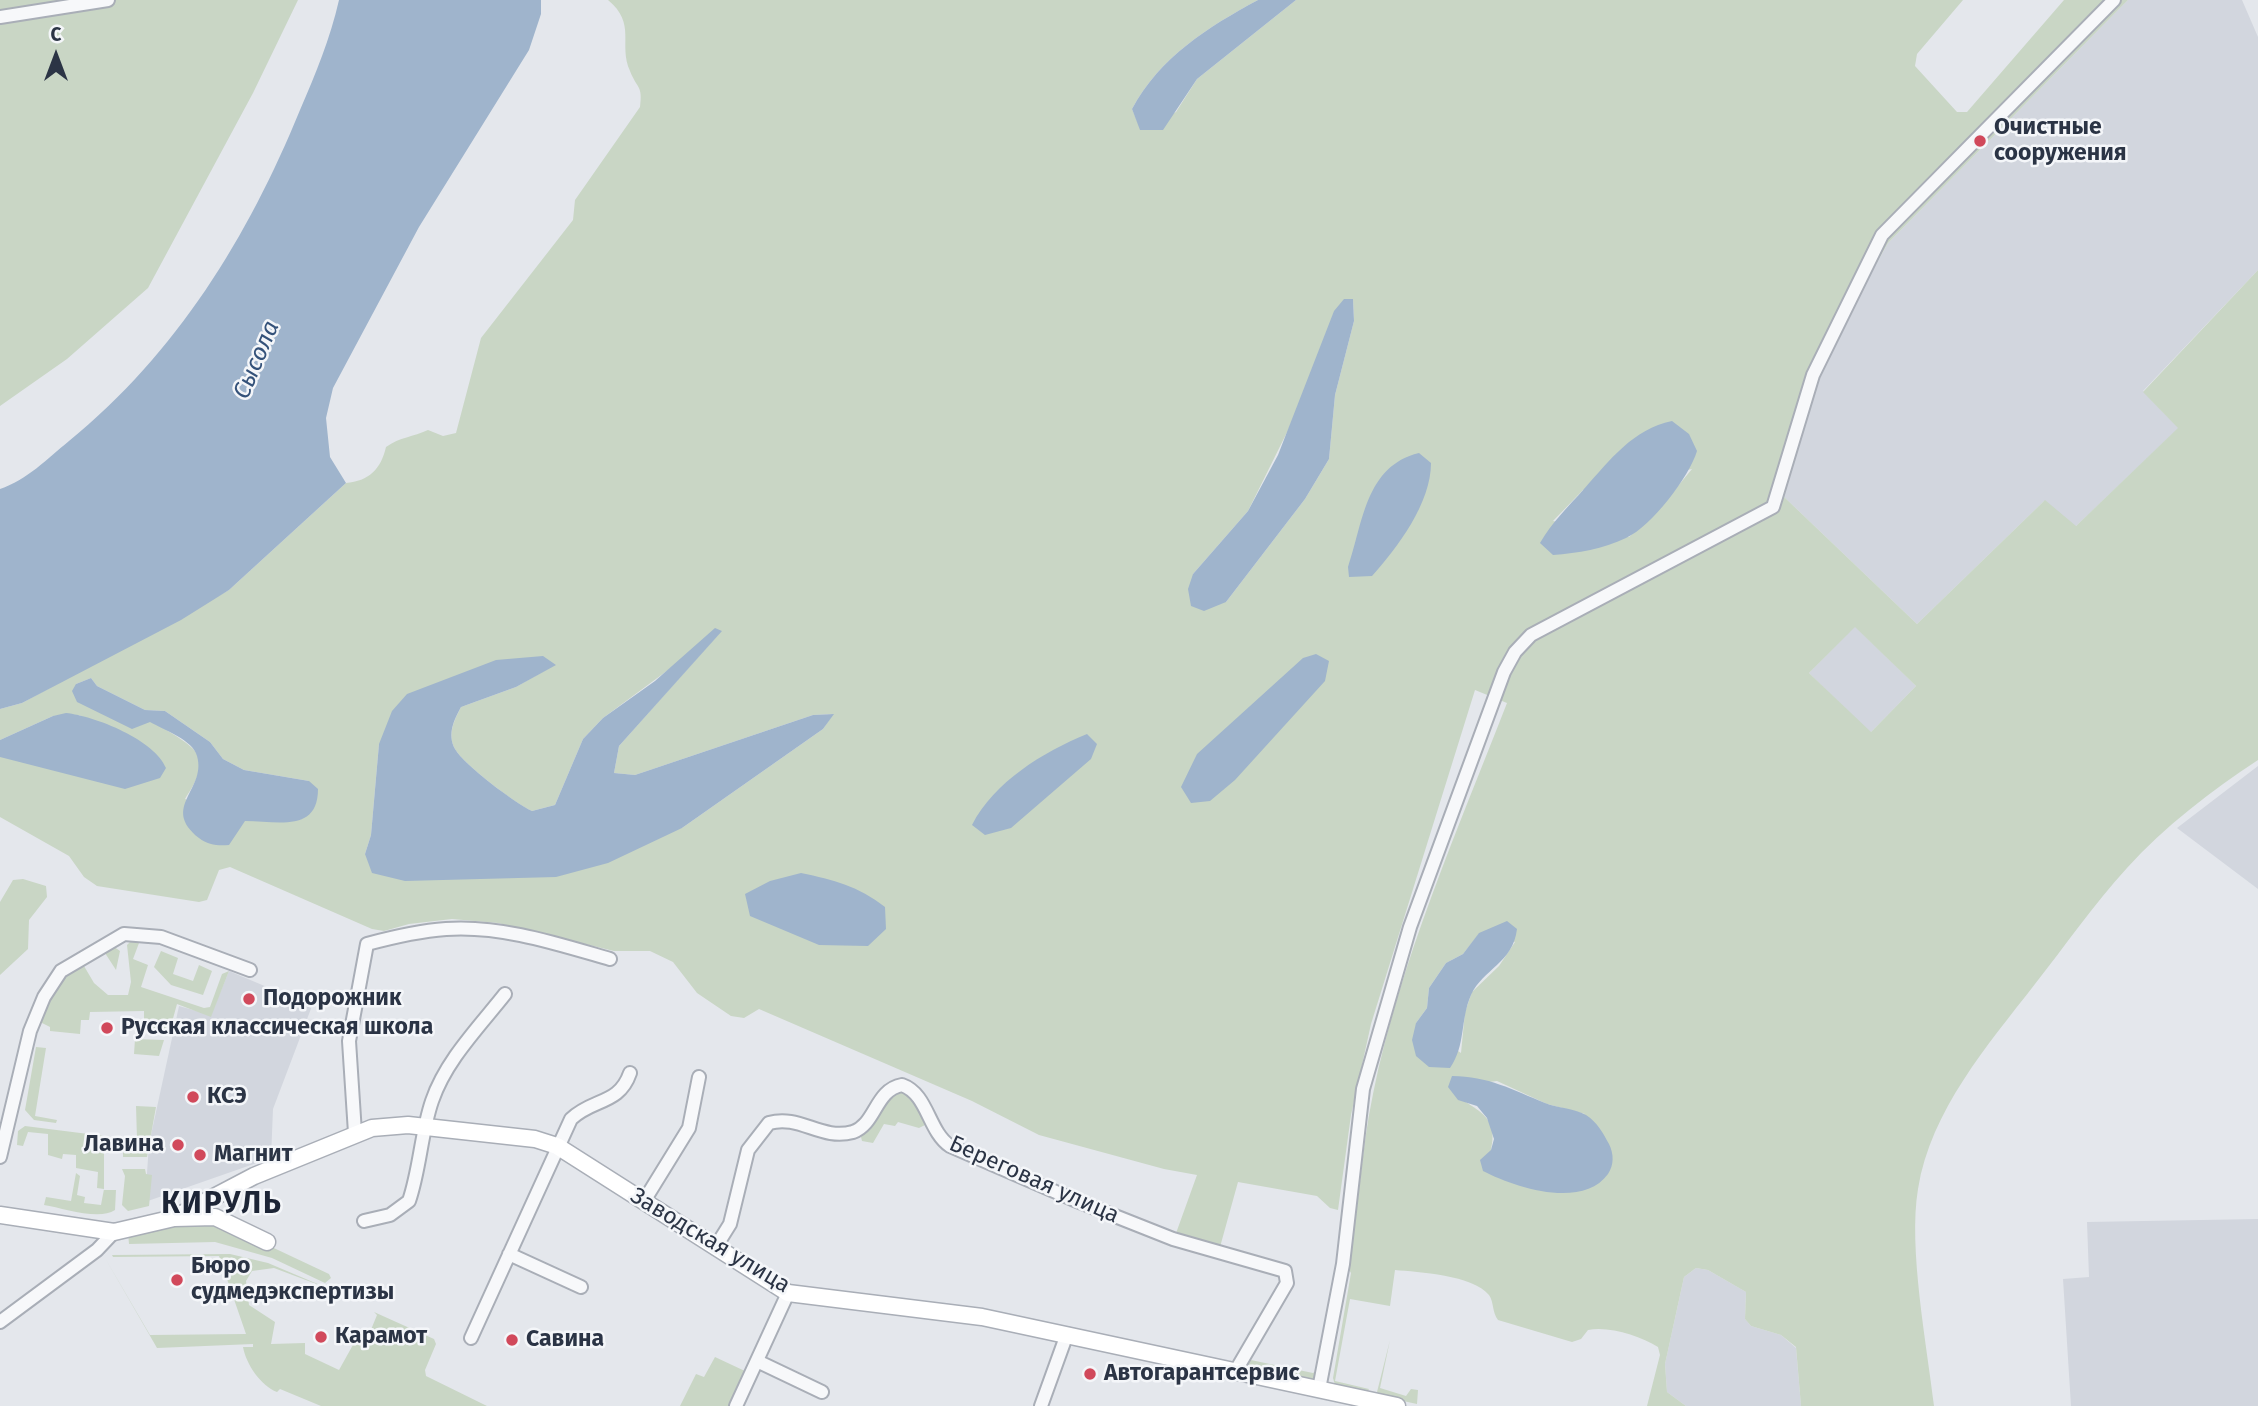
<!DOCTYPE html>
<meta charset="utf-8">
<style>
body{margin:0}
#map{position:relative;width:2258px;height:1406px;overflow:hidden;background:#e4e7ec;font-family:"Fira Sans",sans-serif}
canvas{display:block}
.north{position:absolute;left:21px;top:21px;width:70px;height:70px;-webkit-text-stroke:5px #f4f6f9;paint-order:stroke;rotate:0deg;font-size:19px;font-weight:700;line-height:28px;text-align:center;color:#2b3445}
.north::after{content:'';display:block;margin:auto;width:24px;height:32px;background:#2b3445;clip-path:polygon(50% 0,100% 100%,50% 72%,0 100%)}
</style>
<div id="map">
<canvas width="2258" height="1406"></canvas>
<div class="north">С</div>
</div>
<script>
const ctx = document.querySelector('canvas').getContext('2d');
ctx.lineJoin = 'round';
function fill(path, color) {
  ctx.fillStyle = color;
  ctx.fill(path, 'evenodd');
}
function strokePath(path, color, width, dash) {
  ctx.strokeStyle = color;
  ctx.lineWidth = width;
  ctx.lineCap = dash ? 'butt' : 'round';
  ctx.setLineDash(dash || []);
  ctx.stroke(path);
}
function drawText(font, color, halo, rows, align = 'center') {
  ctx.font = font + ' "Fira Sans",sans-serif';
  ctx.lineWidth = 5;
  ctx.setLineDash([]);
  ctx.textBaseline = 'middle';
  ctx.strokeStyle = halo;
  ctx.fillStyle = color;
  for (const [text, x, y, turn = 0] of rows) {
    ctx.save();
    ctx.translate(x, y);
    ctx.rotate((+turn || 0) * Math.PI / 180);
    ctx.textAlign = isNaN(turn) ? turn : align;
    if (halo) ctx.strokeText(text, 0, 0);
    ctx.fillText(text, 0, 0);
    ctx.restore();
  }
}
fill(new Path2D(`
 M 2128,0 L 2242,0 L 2258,37 L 2258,270 L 2143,391 L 2179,428 L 2075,527 L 2044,501 L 1917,624 L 1781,494 L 1828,350 L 1888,243 Z
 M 1855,626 L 1916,686 L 1870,733 L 1809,673 Z
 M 2258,766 L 2258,889 L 2177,828 Z
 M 229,971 L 312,1006 L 273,1109 L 271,1158 L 145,1202 L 149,1144 L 179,1006 L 211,1015 Z
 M 2258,1219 L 2258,1406 L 2071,1406 L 2063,1279 L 2089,1277 L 2087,1222 Z
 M 1696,1268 L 1708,1270 L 1746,1292 L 1745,1319 L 1751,1326 L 1781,1335 L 1796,1348 L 1801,1406 L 1686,1406 L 1667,1392 L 1665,1364 L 1684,1277 Z`), '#d2d6de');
fill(new Path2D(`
 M 0,0 L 298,0 L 253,93 L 148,288 L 67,359 L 0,406 Z
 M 608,0 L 1258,0 C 1208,27 1160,57 1132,109 L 1141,130 L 1176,112 L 1197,79 L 1296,0 L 1963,0 L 1917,54 L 1915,66 L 1957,112 L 1967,112 L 2064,0 L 2128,0 L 1888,243 L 1827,350 L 1781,494 L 1917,624 L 2045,500 L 2076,526 L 2178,428 L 2143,392 L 2258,270 L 2258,760 C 2211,791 2165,826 2127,868 C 2094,904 2065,946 2035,984 C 1987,1046 1931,1110 1918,1189 C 1908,1248 1927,1345 1934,1406 L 1801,1406 L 1796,1347 L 1781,1335 L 1751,1326 L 1745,1319 L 1746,1292 L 1708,1270 L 1696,1268 L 1684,1277 L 1665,1364 L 1667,1392 L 1686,1406 L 1647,1406 L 1660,1355 L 1658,1347 C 1640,1336 1610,1326 1588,1330 L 1581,1339 L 1572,1342 L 1498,1320 C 1492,1312 1494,1302 1489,1295 C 1473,1275 1418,1272 1395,1270 L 1390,1306 L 1350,1299 L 1335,1381 L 1369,1389 L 1368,1391 L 1335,1385 L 1333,1378 L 1351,1273 L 1348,1268 C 1359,1210 1361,1151 1373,1094 C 1400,961 1458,829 1507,703 L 1475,690 L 1371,1024 L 1351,1115 L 1338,1210 L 1330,1208 L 1317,1196 L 1238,1182 L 1220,1247 L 1175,1236 L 1197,1175 L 1164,1169 L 1039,1135 L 972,1101 L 759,1009 L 744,1018 L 731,1016 L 697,993 L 673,962 L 650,951 L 614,951 L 498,923 L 452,919 L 409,924 L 384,931 L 372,929 L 230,867 L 219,870 L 207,900 L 199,902 L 97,886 L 84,877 L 69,856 L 0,817 L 0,757 L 81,715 L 53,716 L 0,740 L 0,709 L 22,703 L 229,590 L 346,483 C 369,481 381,469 386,447 C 400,437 413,437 428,430 L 443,436 L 456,433 L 481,338 L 573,220 L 575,200 L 640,107 C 643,85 637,89 630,71 C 618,44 637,24 608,0 ZM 1353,299 L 1354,321 L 1335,395 L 1329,459 L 1305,499 L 1226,602 L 1193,574 L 1248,511 ZM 1692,469 L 1659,509 L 1629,537 L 1553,521 L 1583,490 ZM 1855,627 L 1916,686 L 1871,732 L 1809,673 ZM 721,631 L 619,746 L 614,773 L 635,775 L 813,715 L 833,714 L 823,729 L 682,828 L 365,854 L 371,835 L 379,744 L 556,664 L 516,687 L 461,707 C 454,721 447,734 455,749 C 463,764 516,804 532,811 L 555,805 L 583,739 L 603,718 ZM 91,678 L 97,686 L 145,710 L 165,711 L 210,742 L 223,759 L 244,770 L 309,781 L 300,820 L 245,821 L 185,799 C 193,786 204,771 197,754 C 189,736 98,695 76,684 ZM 1479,934 L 1515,942 L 1499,966 L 1472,992 L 1465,1012 L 1461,1053 L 1416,1023 L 1427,1008 L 1429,988 L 1446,963 L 1463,954 ZM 1497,1081 L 1547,1104 L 1585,1114 L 1491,1150 C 1501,1109 1466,1110 1449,1087 Z
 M 23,879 L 46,886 L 47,897 L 29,920 L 28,949 L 0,975 L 0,902 L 13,880 Z
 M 131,941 L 139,943 L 133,959 L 148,965 L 141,987 L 204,1008 L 210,1007 L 222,974 L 229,971 L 211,1017 L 177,1004 L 169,1033 L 150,1032 L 150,1029 L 144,1029 L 144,1011 L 90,1012 L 89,1020 L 81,1020 L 80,1034 L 50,1031 L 50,1027 L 38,1021 C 54,975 74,968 113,946 L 120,951 L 116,970 L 105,953 L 84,966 L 94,983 L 108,995 L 128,995 L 131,982 L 127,945 Z
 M 161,951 L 178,958 L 173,974 L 193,981 L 199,965 L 212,971 L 203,995 L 171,985 L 154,967 Z
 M 135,1039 L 164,1040 L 159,1056 L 134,1054 Z
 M 36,1047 L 46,1048 L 35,1116 L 57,1120 L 56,1123 L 34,1120 L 25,1110 Z
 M 899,1089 L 913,1098 L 925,1125 L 919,1128 L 898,1122 L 895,1126 L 884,1124 L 873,1143 L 862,1141 L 861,1137 L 880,1107 Z
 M 136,1106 L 156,1107 L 147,1157 L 123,1157 L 123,1139 L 137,1139 Z
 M 25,1126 L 104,1136 L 104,1190 L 116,1190 L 115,1210 C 99,1221 63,1208 44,1205 L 46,1197 L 71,1201 L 76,1173 L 80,1176 L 77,1195 L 85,1197 L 84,1203 L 101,1205 L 104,1189 L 97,1188 L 98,1172 L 76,1168 L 76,1155 L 63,1154 L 62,1159 L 48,1155 L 48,1134 L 28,1132 L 23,1146 L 17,1145 L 18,1131 Z
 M 122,1169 L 145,1169 L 146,1174 L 152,1175 L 149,1206 L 128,1211 L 122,1205 L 125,1176 Z
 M 182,1222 L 225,1225 L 329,1274 L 331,1278 L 325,1283 L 272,1258 L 215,1242 L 129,1244 L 128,1233 Z
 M 230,1254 L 268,1263 L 327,1288 L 274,1268 L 252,1271 L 246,1281 L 249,1305 L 275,1322 L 271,1344 L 305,1343 L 305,1354 L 339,1370 L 359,1334 L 368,1337 L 377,1315 L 374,1312 L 434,1339 L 436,1344 L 425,1370 L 426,1376 L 487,1406 L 321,1406 L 280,1389 L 277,1392 C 261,1386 246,1364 243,1347 L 253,1347 L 253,1344 L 157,1348 L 105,1258 L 150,1335 L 246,1334 L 219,1256 L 113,1257 L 112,1255 Z
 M 1390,1340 L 1380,1388 L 1406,1396 L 1411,1389 L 1418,1390 L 1417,1404 L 1380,1396 L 1377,1392 Z
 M 715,1357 L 747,1372 L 731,1406 L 680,1406 L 696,1374 L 704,1377 Z
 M 1246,1359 L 1313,1373 L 1316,1371 L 1313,1380 L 1247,1367 Z`), '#c9d6c5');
fill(new Path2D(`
 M 339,0 L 541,0 L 541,14 L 529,50 L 419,227 L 333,388 L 326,418 L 330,457 L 346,483 L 229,590 L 181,620 L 22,703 L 0,709 L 0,489 C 27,480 47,459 69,441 C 177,353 248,237 300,110 C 316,73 330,39 339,0 Z
 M 1258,0 L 1296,0 L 1197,79 L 1163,130 L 1140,130 L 1132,109 C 1160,57 1208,27 1258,0 Z
 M 1344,299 L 1353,299 L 1354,321 L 1335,395 L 1329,459 L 1305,499 L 1226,602 L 1204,611 L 1191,606 L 1188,589 L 1193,574 L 1248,511 L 1278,455 L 1334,311 Z
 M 1672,421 L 1689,434 L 1697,451 C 1689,477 1652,526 1626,538 C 1603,549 1578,553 1553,555 L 1540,543 C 1552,522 1568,507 1584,489 C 1610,460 1633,429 1672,421 Z
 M 1419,453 L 1431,463 C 1431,503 1398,547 1372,576 L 1349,577 L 1348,567 C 1363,524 1365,466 1419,453 Z
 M 715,628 L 722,631 L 619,746 L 614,773 L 635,775 L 813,715 L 834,714 L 823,729 L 682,828 L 608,863 L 556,877 L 405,881 L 372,873 L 365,854 L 371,835 L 379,744 L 392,711 L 407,694 L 496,660 L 543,656 L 556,665 L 516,687 L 461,707 C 454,720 447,734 455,749 C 464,765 515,803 532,811 L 555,805 L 583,739 L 603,718 L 655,681 Z
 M 1316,654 L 1329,661 L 1325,681 L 1235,780 L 1210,801 L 1191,803 L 1181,787 L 1197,754 L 1303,658 Z
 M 91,678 L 97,686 L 145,710 L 165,711 L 210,742 L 223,759 L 244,770 L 309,781 L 318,789 C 318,833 277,821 245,821 L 229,845 C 218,846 208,845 199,838 C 160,807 207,790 197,756 C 193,740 164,730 150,722 L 132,729 L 77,702 L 72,691 L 76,684 Z
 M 66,713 C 95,716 155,740 166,768 L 160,778 L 125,789 L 0,757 L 0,740 L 53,716 Z
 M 1087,734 L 1097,744 L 1091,759 L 1011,828 L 985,835 L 972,825 C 994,782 1043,752 1087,734 Z
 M 801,873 C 834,880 858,886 885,907 L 886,929 L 868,946 L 819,945 L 750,916 L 745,894 L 770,881 Z
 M 1507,921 L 1517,929 C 1513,963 1483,969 1471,995 C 1460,1020 1466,1045 1450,1068 L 1429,1067 L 1416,1056 L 1412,1040 L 1416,1023 L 1427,1008 L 1429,988 L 1446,963 L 1463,954 L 1479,933 Z
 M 1452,1076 C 1488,1076 1513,1090 1545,1103 C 1557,1108 1574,1108 1586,1115 C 1597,1122 1603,1133 1609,1144 C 1614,1154 1614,1165 1608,1174 C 1582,1210 1514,1187 1483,1171 L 1480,1160 L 1491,1150 L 1494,1139 L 1487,1118 L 1477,1106 L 1458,1100 L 1448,1087 Z`), '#9fb4cc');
const street = new Path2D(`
 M 0,17 L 108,0
 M 355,1133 L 349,1041 L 367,944 C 393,937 419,931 446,929 C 501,925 558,944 610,959
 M 0,1157 L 30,1031 L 44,997 L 61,971 L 124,934 L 161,937 L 250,970
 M 644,1201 L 689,1128 L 699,1077
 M 364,1221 L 390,1215 L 409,1201 C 420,1169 421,1133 432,1101 C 446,1060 479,1027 505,994
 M 715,1248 L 730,1224 L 748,1150 L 769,1123 C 800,1114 821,1141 853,1132 C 876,1124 875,1090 902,1085 C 928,1094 928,1131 950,1146 L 1072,1199 L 1173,1239 L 1285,1271 L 1287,1283 L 1235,1372
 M 509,1254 L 581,1287
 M 0,1322 L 97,1250 L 114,1232
 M 471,1338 L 571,1119 C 593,1098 619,1105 630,1073
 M 757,1361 L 822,1392
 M 1319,1389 L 1343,1264 L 1363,1089 L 1410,927 L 1504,672 L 1515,652 L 1531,635 L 1773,507 L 1813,375 L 1882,235 L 2114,0
 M 736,1406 L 788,1293
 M 1041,1406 L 1067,1334`);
const secondary = new Path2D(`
 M 0,1215 L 114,1232 L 174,1218 L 215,1217 L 267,1242
 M 174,1218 L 254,1176 L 372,1128 L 408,1125 L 535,1139 L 557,1146 L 788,1293 L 982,1317 L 1397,1406`);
strokePath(street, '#a9aeb7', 16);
strokePath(secondary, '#a9aeb7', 19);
strokePath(street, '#f7f8fa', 12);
strokePath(secondary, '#fff', 16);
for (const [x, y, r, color] of [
 [1980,141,7,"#d1495b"],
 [249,999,7,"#d1495b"],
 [107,1028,7,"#d1495b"],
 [193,1097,7,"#d1495b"],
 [178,1145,7,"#d1495b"],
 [200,1155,7,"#d1495b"],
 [177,1280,7,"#d1495b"],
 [321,1337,7,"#d1495b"],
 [512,1340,7,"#d1495b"],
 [1090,1374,7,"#d1495b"]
]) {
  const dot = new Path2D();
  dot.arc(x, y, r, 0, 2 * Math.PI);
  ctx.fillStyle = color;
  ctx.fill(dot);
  strokePath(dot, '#f4f6f9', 2.5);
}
drawText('bold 23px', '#2b3445', '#f4f6f9', [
 ["Очистные",1994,128],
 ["сооружения",1994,154],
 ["Подорожник",263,999],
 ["Русская классическая школа",121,1028],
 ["КСЭ",207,1097],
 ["Лавина",164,1145,"right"],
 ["Магнит",214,1155],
 ["Бюро",191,1267],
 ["судмедэкспертизы",191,1293],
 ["Карамот",335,1337],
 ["Савина",526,1340],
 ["Автогарантсервис",1104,1374]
], 'left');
drawText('23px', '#2b3445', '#f4f6f9', [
 ["Береговая улица",1034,1180,24],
 ["Заводская улица",710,1241,31]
]);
drawText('italic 24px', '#34527a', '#f4f6f9', [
 ["Сысола",257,360,-67]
]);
ctx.letterSpacing = '2px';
drawText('bold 30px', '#1d2536', '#f4f6f9', [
 ["КИРУЛЬ",222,1205]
]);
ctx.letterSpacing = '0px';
</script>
